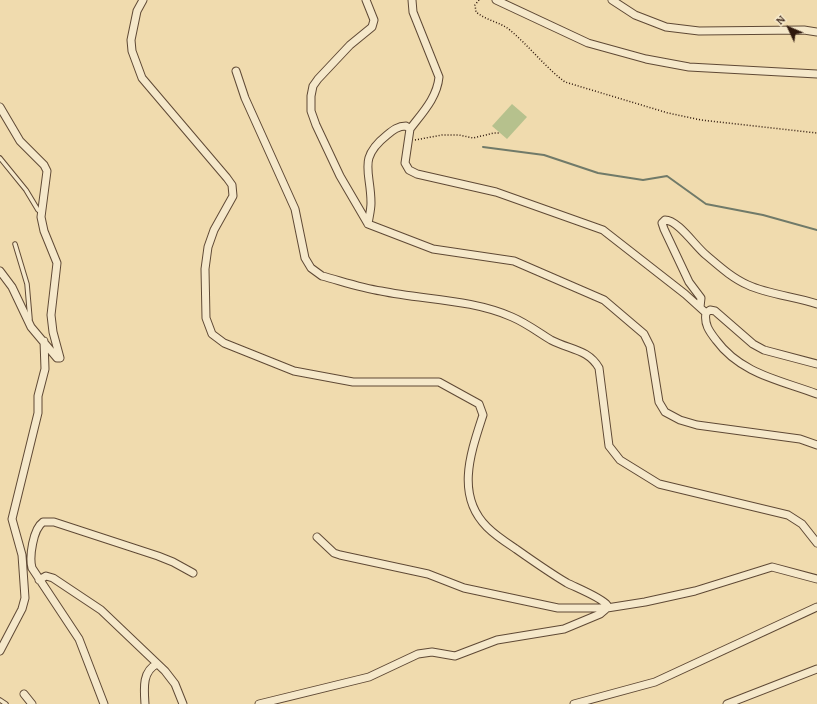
<!DOCTYPE html>
<style>
body{margin:0}
#map{position:relative;width:817px;height:704px;overflow:hidden;background:#f0dbae;font-family:"Gentium Book Plus",serif}
canvas{display:block}
.north{position:absolute;left:769px;top:8px;width:40px;height:40px;-webkit-text-stroke:3px #f5e8ca;paint-order:stroke;rotate:314deg;font-size:11px;font-weight:700;line-height:16px;text-align:center;color:#2f180d}
.north::after{content:'';display:block;margin:auto;width:14px;height:18px;background:#2f180d;clip-path:polygon(50% 0,100% 100%,50% 72%,0 100%)}
</style>
<div id="map">
<canvas width="817" height="704"></canvas>
<div class="north">N</div>
</div>
<script>
const ctx = document.querySelector('canvas').getContext('2d');
ctx.lineJoin = 'round';
function fill(path, color) {
  ctx.fillStyle = color;
  ctx.fill(path, 'evenodd');
}
function strokePath(path, color, width, dash) {
  ctx.strokeStyle = color;
  ctx.lineWidth = width;
  ctx.lineCap = dash ? 'butt' : 'round';
  ctx.setLineDash(dash || []);
  ctx.stroke(path);
}
fill(new Path2D(`
 M 512,104 L 527,117 L 507,139 L 492,126 Z`), '#b6c18d');
strokePath(new Path2D(`
 M 483,147 L 544,155 L 598,173 L 643,180 L 667,176 L 706,204 L 763,215 L 817,230`), '#707a69', 2);
const lane = new Path2D(`
 M 0,158 L 26,190 L 38,210 L 41,212
 M 15,244 L 27,284 L 30,319
 M 0,700 L 6,704`);
const street = new Path2D(`
 M 143,0 L 137,11 L 131,40 L 132,51 L 142,78 L 227,178 L 232,185 L 233,196 L 214,230 L 208,247 L 205,269 L 206,318 L 212,334 L 224,343 L 294,371 L 353,382 L 439,382 L 479,404 L 483,415 C 471,452 455,495 487,527 C 496,536 507,543 516,549 C 533,561 550,573 567,583 C 577,588 602,598 607,605 L 607,608 L 600,614 L 564,629 L 497,640 L 455,656 L 432,652 L 418,654 L 369,677 L 259,704
 M 366,0 L 374,20 L 372,27 L 350,45 L 318,79 L 313,86 L 311,96 L 311,111 L 316,125 L 340,176 L 368,224 L 433,249 L 514,261 L 604,300 L 644,334 L 650,346 L 659,402 L 665,412 L 680,420 L 697,425 L 800,439 L 817,445
 M 496,0 L 588,43 L 646,59 L 689,67 L 817,74
 M 612,0 L 635,15 L 666,27 L 699,31 L 804,30 L 817,32
 M 236,71 L 245,98 L 295,209 L 305,258 L 311,268 L 322,276 C 341,281 361,288 381,291 C 424,300 471,299 512,317 C 526,323 538,332 551,340 C 570,350 588,349 599,368 L 609,446 L 620,460 L 659,484 L 788,515 L 802,524 L 817,543
 M 0,107 L 20,141 L 44,165 L 47,171 L 41,217 L 44,231 L 57,263 L 51,315 L 53,332 L 60,358 L 57,358 L 31,327 L 12,287 L 0,271
 M 410,129 C 422,113 437,98 439,77 L 413,12 L 412,0
 M 368,224 C 369,217 371,210 371,203 C 371,171 357,159 387,135 C 393,130 398,126 406,126 L 410,129 L 405,163 L 409,170 L 417,174 L 496,192 L 603,230 L 685,294 L 706,313
 M 700,307 L 701,298 L 689,282 L 664,229 L 662,223 L 665,220 C 678,220 695,246 706,255 C 719,266 732,278 748,285 C 767,294 796,297 817,304
 M 817,364 L 764,350 L 753,344 L 715,311 L 710,310 L 706,313 C 704,324 709,331 716,340 C 741,374 780,380 817,394
 M 317,537 L 334,553 L 340,555 L 428,574 L 464,588 L 558,608 L 607,608 L 645,602 L 695,591 L 772,567 L 817,579
 M 39,580 L 46,576 L 53,578 L 101,610 L 165,671 L 175,684 L 183,704
 M 0,651 L 22,609 L 25,598 L 22,555 L 12,519 L 38,413 L 38,396 L 45,369 L 44,341
 M 24,694 L 32,704
 M 104,704 L 79,639 L 32,568 C 29,557 33,529 43,522 L 54,522 L 158,556 L 173,562 L 193,573
 M 145,704 C 144,689 142,671 157,664
 M 574,704 L 655,682 L 817,607
 M 727,704 L 817,669`);
strokePath(lane, '#5f4935', 5.5);
strokePath(street, '#5f4935', 9);
strokePath(new Path2D(`
 M 479,0 L 475,5 L 476,12 C 487,21 501,22 511,31 C 530,47 545,67 565,82 L 668,113 L 701,120 L 817,133
 M 415,140 L 442,135 L 459,135 L 473,138 L 494,133 L 500,133`), '#2f180d', 1.5, [1, 2]);
strokePath(lane, '#f5e8ca', 3.5);
strokePath(street, '#f5e8ca', 7);
</script>
